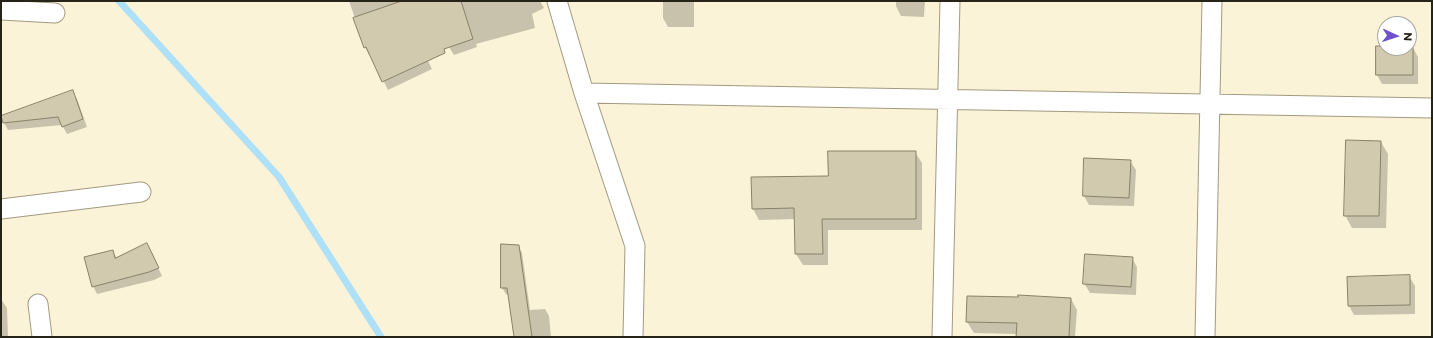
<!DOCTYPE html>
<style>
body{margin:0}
#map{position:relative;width:1433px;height:338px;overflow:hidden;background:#fbf3d7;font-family:Montserrat,sans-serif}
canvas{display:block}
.frame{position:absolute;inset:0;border:2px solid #262318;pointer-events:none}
.north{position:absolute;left:1377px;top:16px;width:40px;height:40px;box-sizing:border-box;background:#fff;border:1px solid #a8a7a3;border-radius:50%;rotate:93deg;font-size:11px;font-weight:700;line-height:16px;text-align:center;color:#262318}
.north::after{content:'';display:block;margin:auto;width:14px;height:18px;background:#6f51cb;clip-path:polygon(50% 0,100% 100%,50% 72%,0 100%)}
</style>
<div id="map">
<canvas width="1433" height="338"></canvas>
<div class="frame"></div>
<div class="north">N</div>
</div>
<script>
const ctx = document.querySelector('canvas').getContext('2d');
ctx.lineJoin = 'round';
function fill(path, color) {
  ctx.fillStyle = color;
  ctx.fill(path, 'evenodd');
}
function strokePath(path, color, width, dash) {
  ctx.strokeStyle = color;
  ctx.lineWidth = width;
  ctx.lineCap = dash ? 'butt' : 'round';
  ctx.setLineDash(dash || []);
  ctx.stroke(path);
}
fill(new Path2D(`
 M 349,1 L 398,1 L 432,69 L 388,90 L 371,55 L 369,55 L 365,47 Z
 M 434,1 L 540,1 L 544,8 L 532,14 L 535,28 L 476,44 L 477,47 L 454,55 L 449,47 Z
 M 663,1 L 694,1 L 694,27 L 668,27 L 663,18 Z
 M 896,1 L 925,1 L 924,17 L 901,16 L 896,6 Z
 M 1385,47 L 1413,48 L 1418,57 L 1418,84 L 1382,84 L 1377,75 Z
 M 72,92 L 77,99 L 87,127 L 67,134 L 62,125 L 8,130 L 4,123 Z
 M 1381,142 L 1388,154 L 1386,228 L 1352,228 L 1345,215 Z
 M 915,152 L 922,163 L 922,230 L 828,230 L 828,265 L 803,265 L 796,254 L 796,219 L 759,220 L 753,209 Z
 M 1130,161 L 1136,170 L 1134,206 L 1089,205 L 1084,196 Z
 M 147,244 L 162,276 L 154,280 L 97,294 L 93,286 L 112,251 L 117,258 Z
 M 518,246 L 522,253 L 530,310 L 545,309 L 549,316 L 551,337 L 515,337 L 509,295 L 506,294 L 502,288 Z
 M 1132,258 L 1137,267 L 1136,295 L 1090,293 L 1084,283 Z
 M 1409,276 L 1415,286 L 1415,314 L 1354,315 L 1349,306 L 1348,278 Z
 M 1019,298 L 1071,299 L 1077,310 L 1075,337 L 1017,337 L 1017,334 L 974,333 L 967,322 Z
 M 1,299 L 7,308 L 8,337 L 1,337 Z`), '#0003');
strokePath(new Path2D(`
 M 119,1 L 279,177 L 381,337`), '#aee0f7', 7);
const building = new Path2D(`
 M 402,1 L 461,1 L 473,39 L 444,49 L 445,53 L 382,82 L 366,47 L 364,48 L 353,18 Z
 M 1376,46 L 1385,46 L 1385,48 L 1409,48 L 1409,47 L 1413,47 L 1413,75 L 1376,75 Z
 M 73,90 L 83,119 L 62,127 L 58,117 L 3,123 L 1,116 Z
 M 1346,140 L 1381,141 L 1379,216 L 1344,216 Z
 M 828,151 L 916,151 L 916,219 L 822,219 L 823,254 L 795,254 L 794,208 L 752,209 L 751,177 L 828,176 Z
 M 1084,158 L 1131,160 L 1129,198 L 1083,196 Z
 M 147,243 L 159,268 L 149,272 L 92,287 L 84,257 L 113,250 L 115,258 Z
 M 501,244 L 519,245 L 532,337 L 514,337 L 507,288 L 501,288 Z
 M 1085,254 L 1133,257 L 1131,287 L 1083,284 Z
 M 1410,275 L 1410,305 L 1348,306 L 1347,277 Z
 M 1018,295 L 1071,298 L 1069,337 L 1016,337 L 1017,323 L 966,322 L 967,296 L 1018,297 Z`);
fill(building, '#d2caaf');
strokePath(building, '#888168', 1);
const street = new Path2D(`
 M 557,1 L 584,93 L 635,246 L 633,337
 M 1,10 L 55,13
 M 584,93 L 1432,108
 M 1,209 L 141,192
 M 38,304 L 42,337
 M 942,337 L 950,1
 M 1205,337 L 1212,1`);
strokePath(street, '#a19a80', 21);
strokePath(street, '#fff', 19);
</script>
